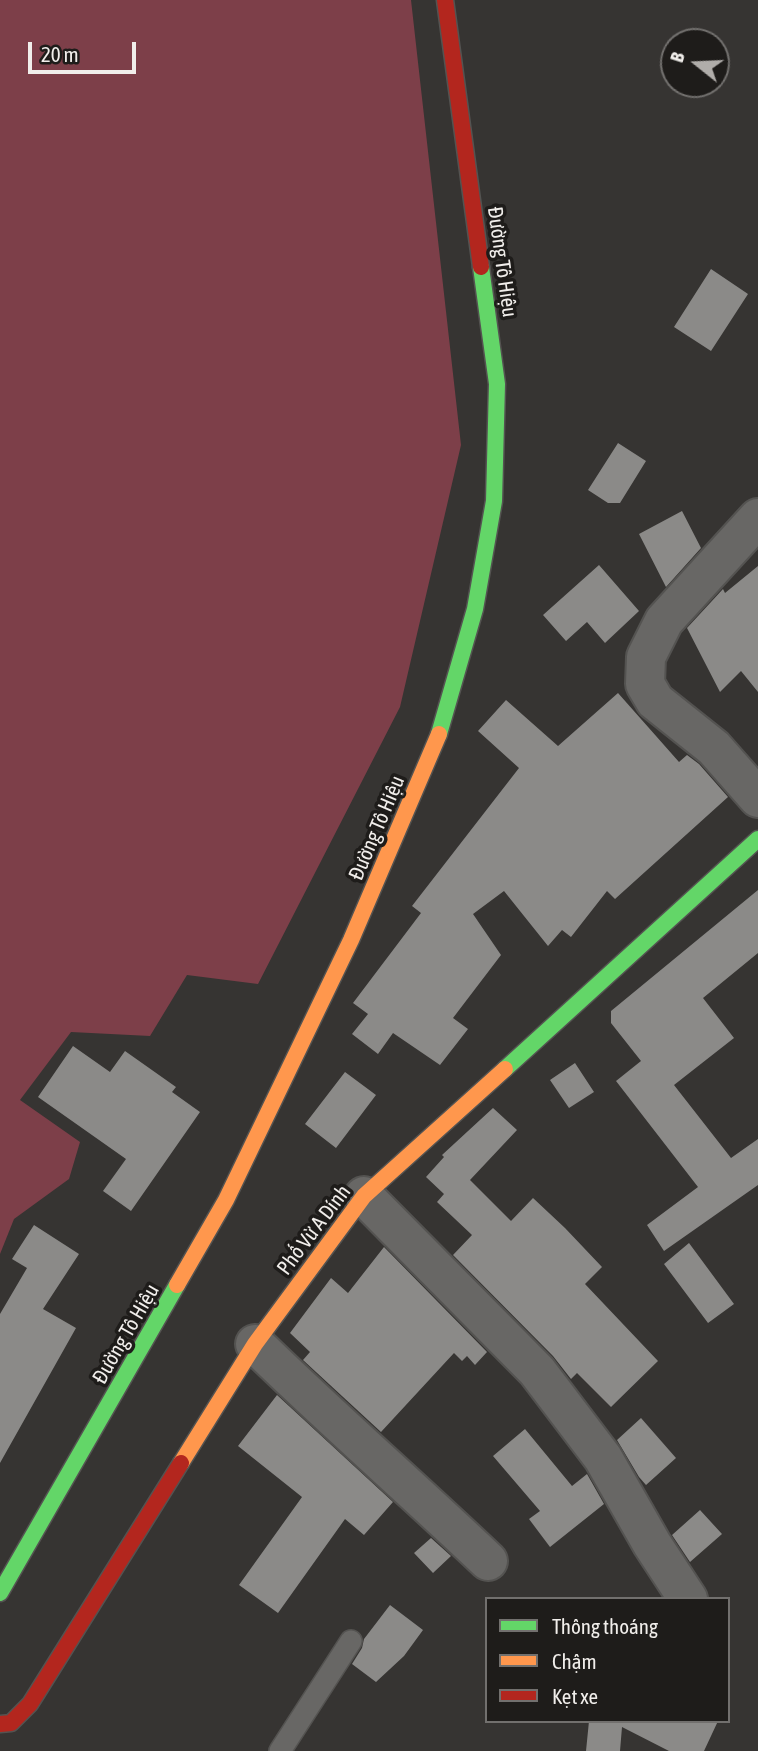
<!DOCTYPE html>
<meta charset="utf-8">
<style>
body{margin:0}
#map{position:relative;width:758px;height:1751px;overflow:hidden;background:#363432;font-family:"Asap Condensed",sans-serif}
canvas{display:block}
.legend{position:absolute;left:485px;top:1597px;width:245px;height:126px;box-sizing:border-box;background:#1e1c1a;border:2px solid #72706e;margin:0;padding:9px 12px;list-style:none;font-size:21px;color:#f1eeeb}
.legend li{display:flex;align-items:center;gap:14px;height:35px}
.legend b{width:35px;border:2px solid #72706e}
.north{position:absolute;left:660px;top:28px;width:70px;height:70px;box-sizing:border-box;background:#1e1c1a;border:2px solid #72706e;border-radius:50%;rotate:288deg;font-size:19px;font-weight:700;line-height:28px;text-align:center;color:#f1eeeb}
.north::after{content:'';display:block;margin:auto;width:24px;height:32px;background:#b0adaa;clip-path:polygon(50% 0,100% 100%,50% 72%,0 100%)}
.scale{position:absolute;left:28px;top:42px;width:108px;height:32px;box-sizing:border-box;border:4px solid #f1eeeb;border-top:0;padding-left:9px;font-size:21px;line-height:24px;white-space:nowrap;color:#f1eeeb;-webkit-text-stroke:5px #1e1c1a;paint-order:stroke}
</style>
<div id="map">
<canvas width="758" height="1751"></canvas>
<ul class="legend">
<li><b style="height:9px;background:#63d668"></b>Thông thoáng</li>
<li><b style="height:9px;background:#ff974d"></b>Chậm</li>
<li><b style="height:9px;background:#b3261e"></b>Kẹt xe</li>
</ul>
<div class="north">B</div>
<div class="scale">20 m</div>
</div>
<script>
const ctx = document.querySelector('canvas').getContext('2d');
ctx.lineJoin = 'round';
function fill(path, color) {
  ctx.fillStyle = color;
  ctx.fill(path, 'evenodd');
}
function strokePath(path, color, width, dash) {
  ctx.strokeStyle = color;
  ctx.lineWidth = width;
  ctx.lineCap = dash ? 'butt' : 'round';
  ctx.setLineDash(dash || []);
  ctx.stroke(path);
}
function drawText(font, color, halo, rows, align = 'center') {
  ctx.font = font + ' "Asap Condensed",sans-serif';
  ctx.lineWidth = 7;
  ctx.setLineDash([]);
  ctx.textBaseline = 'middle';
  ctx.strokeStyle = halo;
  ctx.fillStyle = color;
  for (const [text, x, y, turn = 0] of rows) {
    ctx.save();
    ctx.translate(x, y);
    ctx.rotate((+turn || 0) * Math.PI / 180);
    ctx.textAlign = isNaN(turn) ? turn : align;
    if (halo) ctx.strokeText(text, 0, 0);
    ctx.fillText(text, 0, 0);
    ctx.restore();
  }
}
fill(new Path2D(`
 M 0,0 L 411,0 L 461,445 L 400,707 L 258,984 L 187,975 L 150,1036 L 71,1032 L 20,1100 L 80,1142 L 69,1179 L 14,1219 L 0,1254 Z`), '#7d3f49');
fill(new Path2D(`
 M 711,269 L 748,294 L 711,351 L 674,327 Z
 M 618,443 L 646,461 L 620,503 L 608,503 L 588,490 Z
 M 682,511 L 701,548 L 666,587 L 639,534 Z
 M 599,565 L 639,611 L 605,643 L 587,622 L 566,641 L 543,615 Z
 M 758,566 L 758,692 L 741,671 L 720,692 L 687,628 L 723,589 L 725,593 Z
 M 618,693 L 679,762 L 687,755 L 699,764 L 728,797 L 615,899 L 607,891 L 571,937 L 562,930 L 548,946 L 504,891 L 473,914 L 501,955 L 453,1018 L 468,1029 L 440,1065 L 393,1033 L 378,1054 L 352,1034 L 368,1014 L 353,1003 L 421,913 L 412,906 L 519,768 L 478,731 L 506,700 L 558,746 Z
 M 758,890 L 758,953 L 703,998 L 734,1038 L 674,1085 L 731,1158 L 758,1139 L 758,1185 L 664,1251 L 647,1225 L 698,1187 L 616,1081 L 641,1061 L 611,1023 L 611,1011 Z
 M 73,1046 L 110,1072 L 125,1051 L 176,1087 L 172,1092 L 200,1112 L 131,1211 L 103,1191 L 126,1159 L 38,1097 Z
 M 575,1063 L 594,1092 L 569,1108 L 550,1080 Z
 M 345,1072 L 376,1095 L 336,1148 L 305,1124 Z
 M 493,1108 L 517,1130 L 470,1180 L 511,1221 L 533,1198 L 565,1228 L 602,1267 L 585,1284 L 658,1361 L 611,1407 L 577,1373 L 571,1379 L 553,1356 L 453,1255 L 472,1235 L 437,1202 L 444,1194 L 426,1177 L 444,1157 L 442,1155 Z
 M 34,1225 L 79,1254 L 43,1309 L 76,1328 L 0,1463 L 0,1314 L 27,1268 L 12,1259 Z
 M 689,1243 L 734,1304 L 708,1323 L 664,1264 Z
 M 384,1247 L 487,1352 L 475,1365 L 467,1356 L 462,1361 L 454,1353 L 381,1432 L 303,1360 L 310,1352 L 290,1333 L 331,1278 L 348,1293 Z
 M 277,1395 L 393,1502 L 364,1535 L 345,1519 L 278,1613 L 239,1585 L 302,1497 L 238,1446 Z
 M 641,1418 L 676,1458 L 646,1485 L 639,1477 L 617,1440 Z
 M 525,1429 L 572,1486 L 587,1474 L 604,1504 L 550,1547 L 529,1519 L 540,1511 L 493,1456 Z
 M 700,1510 L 722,1534 L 690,1562 L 672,1535 Z
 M 431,1538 L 451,1556 L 433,1573 L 414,1553 Z
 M 390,1605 L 423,1630 L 404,1656 L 376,1682 L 352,1664 L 362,1648 L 364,1639 Z
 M 589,1721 L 718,1721 L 704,1751 L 669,1751 L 622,1727 L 620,1751 L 586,1751 Z`), '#8b8a88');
const lane = new Path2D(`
 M 280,1751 L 351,1641`);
const street = new Path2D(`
 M 758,518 L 664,621 L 646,657 L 645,684 L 655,701 L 714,748 L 758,798
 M 364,1196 L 537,1371 L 603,1458 L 652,1544 L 688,1599
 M 255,1344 C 331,1418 411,1488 488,1561`);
const fast = new Path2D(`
 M 439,734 L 475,609 L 494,501 L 497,384 L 481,267
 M 505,1069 L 758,839
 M 0,1593 L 177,1285`);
const slow = new Path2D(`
 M 177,1285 L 226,1200 L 351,940 L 439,734
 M 181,1463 L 255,1344 L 364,1196 L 505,1069`);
const jam = new Path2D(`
 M 445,0 L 481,267
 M 0,1724 L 11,1723 L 30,1704 L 181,1463`);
strokePath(lane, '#545351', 24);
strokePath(street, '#545351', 42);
strokePath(fast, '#545351', 19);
strokePath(slow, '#545351', 19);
strokePath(jam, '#545351', 19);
strokePath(lane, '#686765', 21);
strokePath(street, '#686765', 38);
strokePath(fast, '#63d668', 16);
strokePath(slow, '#ff974d', 16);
strokePath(jam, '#b3261e', 16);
drawText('21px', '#f1eeeb', '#1e1c1a', [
 ["Đường Tô Hiệu",502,262,82],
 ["Đường Tô Hiệu",377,828,-67],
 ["Phố Vừ A Dính",314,1230,-53],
 ["Đường Tô Hiệu",126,1334,-60]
]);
</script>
